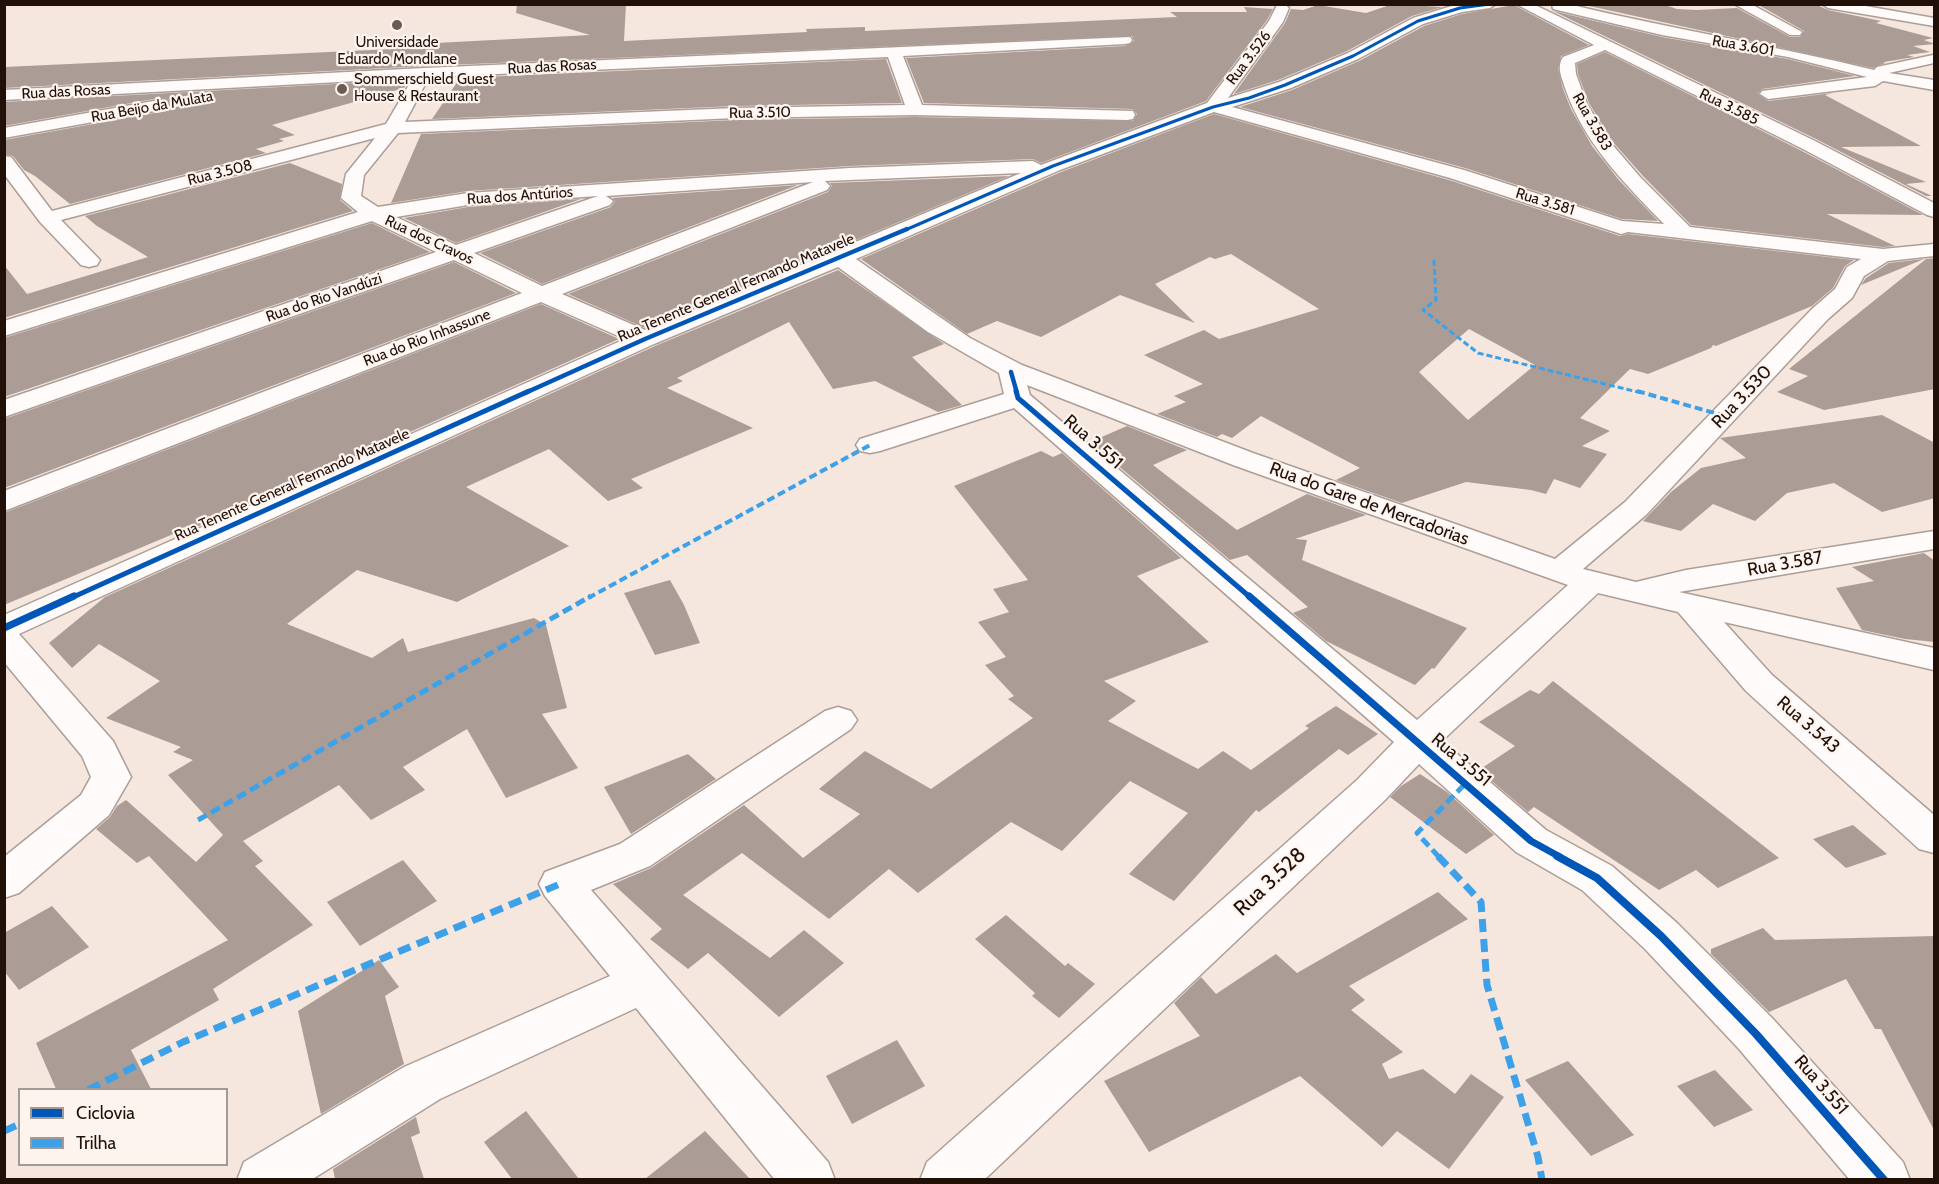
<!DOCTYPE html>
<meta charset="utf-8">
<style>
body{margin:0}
#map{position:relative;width:1939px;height:1184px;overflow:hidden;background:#f5e6de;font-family:Cabin,sans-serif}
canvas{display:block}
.frame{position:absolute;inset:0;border:6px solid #201008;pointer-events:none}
.legend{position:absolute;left:18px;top:1088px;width:210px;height:78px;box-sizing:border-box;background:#fef4ef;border:2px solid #a59993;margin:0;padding:8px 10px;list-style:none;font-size:18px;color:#201008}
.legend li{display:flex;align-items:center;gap:12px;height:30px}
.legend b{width:30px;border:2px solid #a59993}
</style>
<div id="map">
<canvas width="1939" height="1184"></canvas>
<div class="frame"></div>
<ul class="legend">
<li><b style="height:8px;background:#0057b8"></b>Ciclovia</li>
<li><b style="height:8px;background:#3da1e9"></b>Trilha</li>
</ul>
</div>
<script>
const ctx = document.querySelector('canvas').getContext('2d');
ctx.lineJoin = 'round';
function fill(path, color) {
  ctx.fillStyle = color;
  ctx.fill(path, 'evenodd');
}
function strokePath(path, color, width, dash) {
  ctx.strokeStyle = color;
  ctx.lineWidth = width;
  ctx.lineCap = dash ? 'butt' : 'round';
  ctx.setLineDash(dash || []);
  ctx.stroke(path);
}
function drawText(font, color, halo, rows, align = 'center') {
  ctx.font = font + ' Cabin,sans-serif';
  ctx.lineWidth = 4.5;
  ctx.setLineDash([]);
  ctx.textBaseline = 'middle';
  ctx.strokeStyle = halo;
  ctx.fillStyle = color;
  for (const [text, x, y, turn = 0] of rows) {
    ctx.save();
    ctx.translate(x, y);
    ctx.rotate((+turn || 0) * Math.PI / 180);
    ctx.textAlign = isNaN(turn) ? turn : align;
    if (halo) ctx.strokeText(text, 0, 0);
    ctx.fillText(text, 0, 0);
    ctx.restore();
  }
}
fill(new Path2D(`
 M 517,4 L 626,4 L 624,41 L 807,32 L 806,29 L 865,27 L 865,31 L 1131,19 L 1177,17 L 1170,12 L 1247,12 L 1244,7 L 1273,9 L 1267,20 L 1206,101 L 1041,163 L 1033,159 L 850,166 L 468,191 L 391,203 L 421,134 L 736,120 L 915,117 L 1133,121 L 1137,114 L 1133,109 L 924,103 L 906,58 L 1125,46 L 1134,41 L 1132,36 L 424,66 L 4,88 L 4,67 L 394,49 L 397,45 L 590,35 L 516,13 Z
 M 1393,4 L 1442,7 L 1412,16 L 1347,51 L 1278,80 L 1234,94 L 1285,23 L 1291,9 L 1303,10 L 1318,5 L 1366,13 Z
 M 1580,4 L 1662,4 L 1677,9 L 1697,10 L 1737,8 L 1790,37 L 1800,37 L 1804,31 L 1757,4 L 1815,4 L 1828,10 L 1881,21 L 1876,23 L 1933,38 L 1924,40 L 1935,44 L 1913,46 L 1930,52 L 1907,55 L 1914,57 L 1884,62 L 1885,63 L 1873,68 Z
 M 1514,5 L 1589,45 L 1561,56 L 1558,69 L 1563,89 L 1571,109 L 1592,146 L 1618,179 L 1658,221 L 1622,219 L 1465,168 L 1240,107 L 1292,90 L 1359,61 L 1424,26 L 1462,14 Z
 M 1553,11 L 1662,37 L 1788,59 L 1855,76 L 1762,89 L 1758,94 L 1768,101 L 1833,93 L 1825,95 L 1921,146 L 1841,147 L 1926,182 L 1906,184 L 1932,196 L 1926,196 L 1816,139 Z
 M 1605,52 L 1802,151 L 1923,215 L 1827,214 L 1895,246 L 1883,247 L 1691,225 L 1643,176 L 1612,141 L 1589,103 L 1578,74 L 1577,64 Z
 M 886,59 L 902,103 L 736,106 L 432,119 L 460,78 Z
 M 409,80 L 404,88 L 272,125 L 295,135 L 279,139 L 284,141 L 256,149 L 266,153 L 70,204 L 35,176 L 24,170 L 13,156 L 4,154 L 4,140 L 165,111 L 169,106 L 167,100 L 159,98 L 4,126 L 4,102 Z
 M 1214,114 L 1449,180 L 1620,236 L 1628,234 L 1854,260 L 1845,266 L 1833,288 L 1812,306 L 1716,346 L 1713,345 L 1711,348 L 1648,374 L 1630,369 L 1580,418 L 1610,431 L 1582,446 L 1607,454 L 1580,488 L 1554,479 L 1546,494 L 1531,490 L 1466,482 L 1402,503 L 1336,480 L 1360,468 L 1261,416 L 1232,438 L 1222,434 L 1217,437 L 1157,414 L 1186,402 L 1174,396 L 1203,384 L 1144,355 L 1204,330 L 1219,339 L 1319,309 L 1231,254 L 1215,259 L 1210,257 L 1155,284 L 1195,323 L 1120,295 L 1041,337 L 997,321 L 967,334 L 861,259 L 1061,172 ZM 1469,329 L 1535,365 L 1468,420 L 1419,372 Z
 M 290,163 L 342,184 L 340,200 L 353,211 L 4,318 L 4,265 L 27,294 L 148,257 L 97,226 L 85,216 Z
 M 1009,176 L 645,328 L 568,294 L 828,192 L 832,186 L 830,183 Z
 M 798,185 L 542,284 L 480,253 L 611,207 L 615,201 L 612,198 Z
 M 581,199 L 456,243 L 404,218 L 468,207 Z
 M 372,223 L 430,252 L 4,397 L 4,338 Z
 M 1935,258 L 1935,389 L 1824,410 L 1777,392 L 1808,376 L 1789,369 L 1926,259 Z
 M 1924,259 L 1861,285 L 1866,278 L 1889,263 Z
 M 454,262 L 516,293 L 4,488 L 4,419 Z
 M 838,270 L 944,344 L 912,357 L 962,405 L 938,412 L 875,381 L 833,389 L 789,322 L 677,378 L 683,381 L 667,388 L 753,428 L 631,479 L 643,488 L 608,501 L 549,449 L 466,487 L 569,546 L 457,602 L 357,570 L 287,624 L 372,658 L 403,638 L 408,652 L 534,618 L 546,625 L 567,708 L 542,714 L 578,768 L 506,798 L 467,729 L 403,767 L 425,790 L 371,820 L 339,785 L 243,841 L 263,861 L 255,866 L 313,925 L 213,989 L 219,1000 L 131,1050 L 151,1089 L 56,1089 L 36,1043 L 228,940 L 149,856 L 137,863 L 96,829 L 110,817 L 117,806 L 126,800 L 196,862 L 223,835 L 168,775 L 193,760 L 173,752 L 181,747 L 106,718 L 160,681 L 99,644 L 72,668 L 49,643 L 105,597 L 655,346 Z
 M 541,304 L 619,339 L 183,533 L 190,527 L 4,605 L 4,513 Z
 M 1882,415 L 1935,443 L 1935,498 L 1882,512 L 1834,483 L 1787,493 L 1755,521 L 1713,504 L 1681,531 L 1643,521 L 1671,492 L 1701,468 L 1746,458 L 1720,438 Z
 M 1127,426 L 1187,450 L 1153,465 L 1237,530 L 1307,494 L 1366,515 L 1295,539 L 1307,540 L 1302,560 L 1467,628 L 1434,669 L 1432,668 L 1415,685 L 1326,641 L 1293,613 L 1308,607 L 1247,555 L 1230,560 L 1090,442 Z
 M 1041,451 L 1053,457 L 1062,453 L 1181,558 L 1137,576 L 1209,642 L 1104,681 L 1136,701 L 1108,721 L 1198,769 L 1223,751 L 1251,770 L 1309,728 L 1305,726 L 1336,706 L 1378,734 L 1348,755 L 1339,749 L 1259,812 L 1256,810 L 1174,901 L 1129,874 L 1188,813 L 1130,781 L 1062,851 L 1011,822 L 918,893 L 889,869 L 829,919 L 742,853 L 683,895 L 770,958 L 804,930 L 844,963 L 779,1017 L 708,953 L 688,969 L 650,939 L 662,929 L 613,884 L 651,868 L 744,805 L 803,858 L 860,814 L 819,789 L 865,751 L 931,789 L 1033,718 L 1008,699 L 1014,696 L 985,665 L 1006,657 L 978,622 L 1009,612 L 993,589 L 1028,580 L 954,486 Z
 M 1924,553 L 1935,561 L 1935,642 L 1905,639 L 1862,630 L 1836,588 L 1874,581 L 1852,567 Z
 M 670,580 L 684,605 L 700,643 L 655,655 L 624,593 Z
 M 1553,681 L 1779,858 L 1718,888 L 1696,870 L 1659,890 L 1534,807 L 1528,812 L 1479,770 L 1515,746 L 1479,722 L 1530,690 L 1539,694 Z
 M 688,754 L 716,779 L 631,834 L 604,787 Z
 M 1420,774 L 1447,792 L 1494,835 L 1466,854 L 1390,797 L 1401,786 Z
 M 1853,825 L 1887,854 L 1846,868 L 1813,839 Z
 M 403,860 L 437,901 L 360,946 L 327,902 Z
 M 1438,892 L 1468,919 L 1349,986 L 1365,1000 L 1351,1010 L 1403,1052 L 1382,1064 L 1389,1079 L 1423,1069 L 1455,1094 L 1471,1074 L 1504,1097 L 1449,1169 L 1397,1131 L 1382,1147 L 1300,1076 L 1149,1152 L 1104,1081 L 1200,1036 L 1174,1003 L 1201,977 L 1216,994 L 1276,954 L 1297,973 Z
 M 52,906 L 89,947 L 19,990 L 4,971 L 4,933 Z
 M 1006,915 L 1065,966 L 1068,963 L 1095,984 L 1059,1018 L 1032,996 L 1035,993 L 975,939 Z
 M 1763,928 L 1775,940 L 1935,936 L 1935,1132 L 1881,1029 L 1875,1029 L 1846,979 L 1769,1012 L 1711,954 L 1711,949 Z
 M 379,960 L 399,987 L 385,996 L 404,1064 L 321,1114 L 298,1011 Z
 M 897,1040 L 925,1086 L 852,1124 L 826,1076 Z
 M 1568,1061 L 1634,1135 L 1591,1156 L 1525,1080 Z
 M 1715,1070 L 1753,1110 L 1714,1127 L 1677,1086 Z
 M 526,1111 L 579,1179 L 512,1179 L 484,1142 Z
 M 416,1117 L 420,1133 L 411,1137 L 424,1179 L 335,1179 L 333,1169 Z
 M 705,1131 L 750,1179 L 645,1179 Z`), '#ab9d95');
const street = new Path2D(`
 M 1284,4 L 1289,8 L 1283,22 L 1228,98 L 1279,82 L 1348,53 L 1413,18 L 1458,4 L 1496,4 L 1490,8 L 1462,12 L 1423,24 L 1358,59 L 1291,88 L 1232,107 L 1464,170 L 1622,221 L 1664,224 C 1624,183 1584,143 1565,88 C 1562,78 1556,67 1563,57 L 1594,45 L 1516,4 L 1533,4 L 1815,141 L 1934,203 L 1934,217 L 1927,215 L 1803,149 L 1605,50 L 1575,63 L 1576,74 L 1587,104 L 1610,142 L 1641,178 L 1690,227 L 1883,249 L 1934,244 L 1934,256 L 1888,261 L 1864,276 L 1852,298 L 1828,319 L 1647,514 L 1583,569 L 1636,582 L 1686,570 L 1934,531 L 1934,549 L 1679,592 L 1934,648 L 1934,670 L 1724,622 L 1772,675 L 1934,815 L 1934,853 L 1919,849 L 1746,691 L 1678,612 L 1598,593 L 1442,741 L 1546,830 L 1612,866 L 1677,923 L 1773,1019 L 1903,1162 L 1910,1180 L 1850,1180 L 1739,1049 L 1645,949 L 1582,890 L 1516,852 L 1419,764 L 1385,800 L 984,1180 L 920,1180 L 927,1162 L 1357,780 L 1394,742 L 1014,408 L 880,451 L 870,453 L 860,451 L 856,445 L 860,439 L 1004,394 L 999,373 L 928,332 L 838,267 L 654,344 L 19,634 L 113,741 L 131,777 L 109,815 L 19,893 L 4,898 L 4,857 L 81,795 L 91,777 L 82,756 L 4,662 L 4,615 L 625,339 L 541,302 L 4,511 L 4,491 L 522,293 L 454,260 L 4,417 L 4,400 L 436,252 L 372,221 L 4,336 L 4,321 L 358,212 L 341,198 L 346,174 L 375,138 L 61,220 L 100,260 L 97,265 L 89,267 L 81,265 L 40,222 L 4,174 L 4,156 L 11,157 L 52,211 L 386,124 L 413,78 L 4,100 L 4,90 L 424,68 L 1130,37 L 1132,40 L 1130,43 L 1125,44 L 903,56 L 922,105 L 1133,111 L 1135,115 L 1133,119 L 1127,120 L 915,115 L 736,118 L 398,133 L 364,175 L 361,196 L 378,207 L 468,193 L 850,168 L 1033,161 L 1041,165 L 1207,103 L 1269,21 L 1277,5 ZM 888,57 L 905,105 L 736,108 L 405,122 L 429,77 ZM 1214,112 L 1450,178 L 1621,234 L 1628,232 L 1861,259 L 1847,267 L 1835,289 L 1812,309 L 1625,502 L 1555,559 L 1253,453 L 1022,365 L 970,338 L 856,259 L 1060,170 ZM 1021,173 L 645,330 L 562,294 L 827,190 L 830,186 L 825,181 ZM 813,182 L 542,286 L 474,253 L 610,205 L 613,201 L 606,196 ZM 598,196 L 456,245 L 396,217 L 468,205 ZM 1027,385 L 1233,465 L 1568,585 L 1417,720 L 1030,395 Z
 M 1552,4 L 1568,4 C 1670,29 1773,45 1874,70 L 1877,67 L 1933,55 L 1934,63 L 1889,73 L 1934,80 L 1934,90 L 1883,81 L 1875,86 L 1768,99 L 1760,94 L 1762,91 L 1867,77 L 1788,57 L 1662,35 L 1553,9 Z
 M 1734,4 L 1751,4 L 1802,32 L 1800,35 L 1790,35 Z
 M 1822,4 L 1854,4 L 1934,18 L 1934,26 L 1828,8 Z
 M 159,100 L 165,101 L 167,105 L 165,109 L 4,138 L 4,128 Z
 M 838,707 L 851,711 L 857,720 L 851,729 L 650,866 L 591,890 L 828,1162 L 835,1180 L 775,1180 L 636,1008 L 440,1099 L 311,1180 L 237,1180 L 244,1162 L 404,1067 L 610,976 L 545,896 L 539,884 L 545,872 L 620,844 L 825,711 Z`);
strokePath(street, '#ac9e96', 3);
fill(street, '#fefbfa');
strokePath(new Path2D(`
 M 1434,260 L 1436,300 L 1423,310 L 1478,353 L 1642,393`), '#3da1e9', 3, [6, 3]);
strokePath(new Path2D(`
 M 1637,391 L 1725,416
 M 588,598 L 870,445`), '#3da1e9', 4, [8, 4]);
strokePath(new Path2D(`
 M 198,820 L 591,596
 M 1439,857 L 1417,833 L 1466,783`), '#3da1e9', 5, [10, 5]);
strokePath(new Path2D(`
 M 1438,856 L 1481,902 L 1487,985 L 1538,1157 L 1542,1180
 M 88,1090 L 183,1042 L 560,884
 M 4,1131 L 20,1124`), '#3da1e9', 7, [13, 7]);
strokePath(new Path2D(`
 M 903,231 L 1053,166 L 1213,107 L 1249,98 L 1285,85 L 1353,56 L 1418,21 L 1460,8 L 1490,4`), '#0057b8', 3);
strokePath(new Path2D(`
 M 1011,372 L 1017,393
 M 525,393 L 645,339 L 907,229`), '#0057b8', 4.5);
strokePath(new Path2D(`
 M 1016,391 L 1018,398 L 1251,598
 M 71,598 L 529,391`), '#0057b8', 5);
strokePath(new Path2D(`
 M 1249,596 L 1531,841 L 1560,857
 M 4,628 L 74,596`), '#0057b8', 7);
strokePath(new Path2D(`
 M 1557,856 L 1597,878 L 1661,936 L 1756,1034 L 1884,1180`), '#0057b8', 8);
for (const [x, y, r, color] of [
 [397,25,6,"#6b5b53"],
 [342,89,6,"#6b5b53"]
]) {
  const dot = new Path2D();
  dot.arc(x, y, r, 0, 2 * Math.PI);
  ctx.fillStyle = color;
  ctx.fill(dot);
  strokePath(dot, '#fef4ef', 2);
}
drawText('15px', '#201008', '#fef4ef', [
 ["Universidade",397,43],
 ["Eduardo Mondlane",397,60],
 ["Sommerschield Guest",354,80,"left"],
 ["House & Restaurant",354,97,"left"]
]);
drawText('15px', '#201008', '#fef4ef', [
 ["Rua 3.601",1743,46,10],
 ["Rua 3.526",1249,58,-53],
 ["Rua das Rosas",552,67,-3],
 ["Rua das Rosas",66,92,-3],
 ["Rua Beijo da Mulata",152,107,-10],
 ["Rua 3.585",1729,107,26],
 ["Rua 3.510",760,113,-1],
 ["Rua 3.583",1592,122,60],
 ["Rua 3.508",220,173,-14],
 ["Rua dos Antúrios",520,196,-4],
 ["Rua 3.581",1545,202,17],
 ["Rua dos Cravos",429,240,25],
 ["Rua Tenente General Fernando Matavele",736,288,-23],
 ["Rua do Rio Vandúzi",324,298,-19],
 ["Rua do Rio Inhassune",427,338,-21],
 ["Rua Tenente General Fernando Matavele",292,485,-24]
]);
drawText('18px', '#201008', '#fef4ef', [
 ["Rua 3.530",1742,397,-47],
 ["Rua 3.551",1093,442,41],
 ["Rua do Gare de Mercadorias",1369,504,20],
 ["Rua 3.587",1785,564,-10],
 ["Rua 3.543",1808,725,41],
 ["Rua 3.551",1461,760,40],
 ["Rua 3.551",1821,1085,49]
]);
drawText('21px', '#201008', '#fef4ef', [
 ["Rua 3.528",1270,882,-43]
]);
</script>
